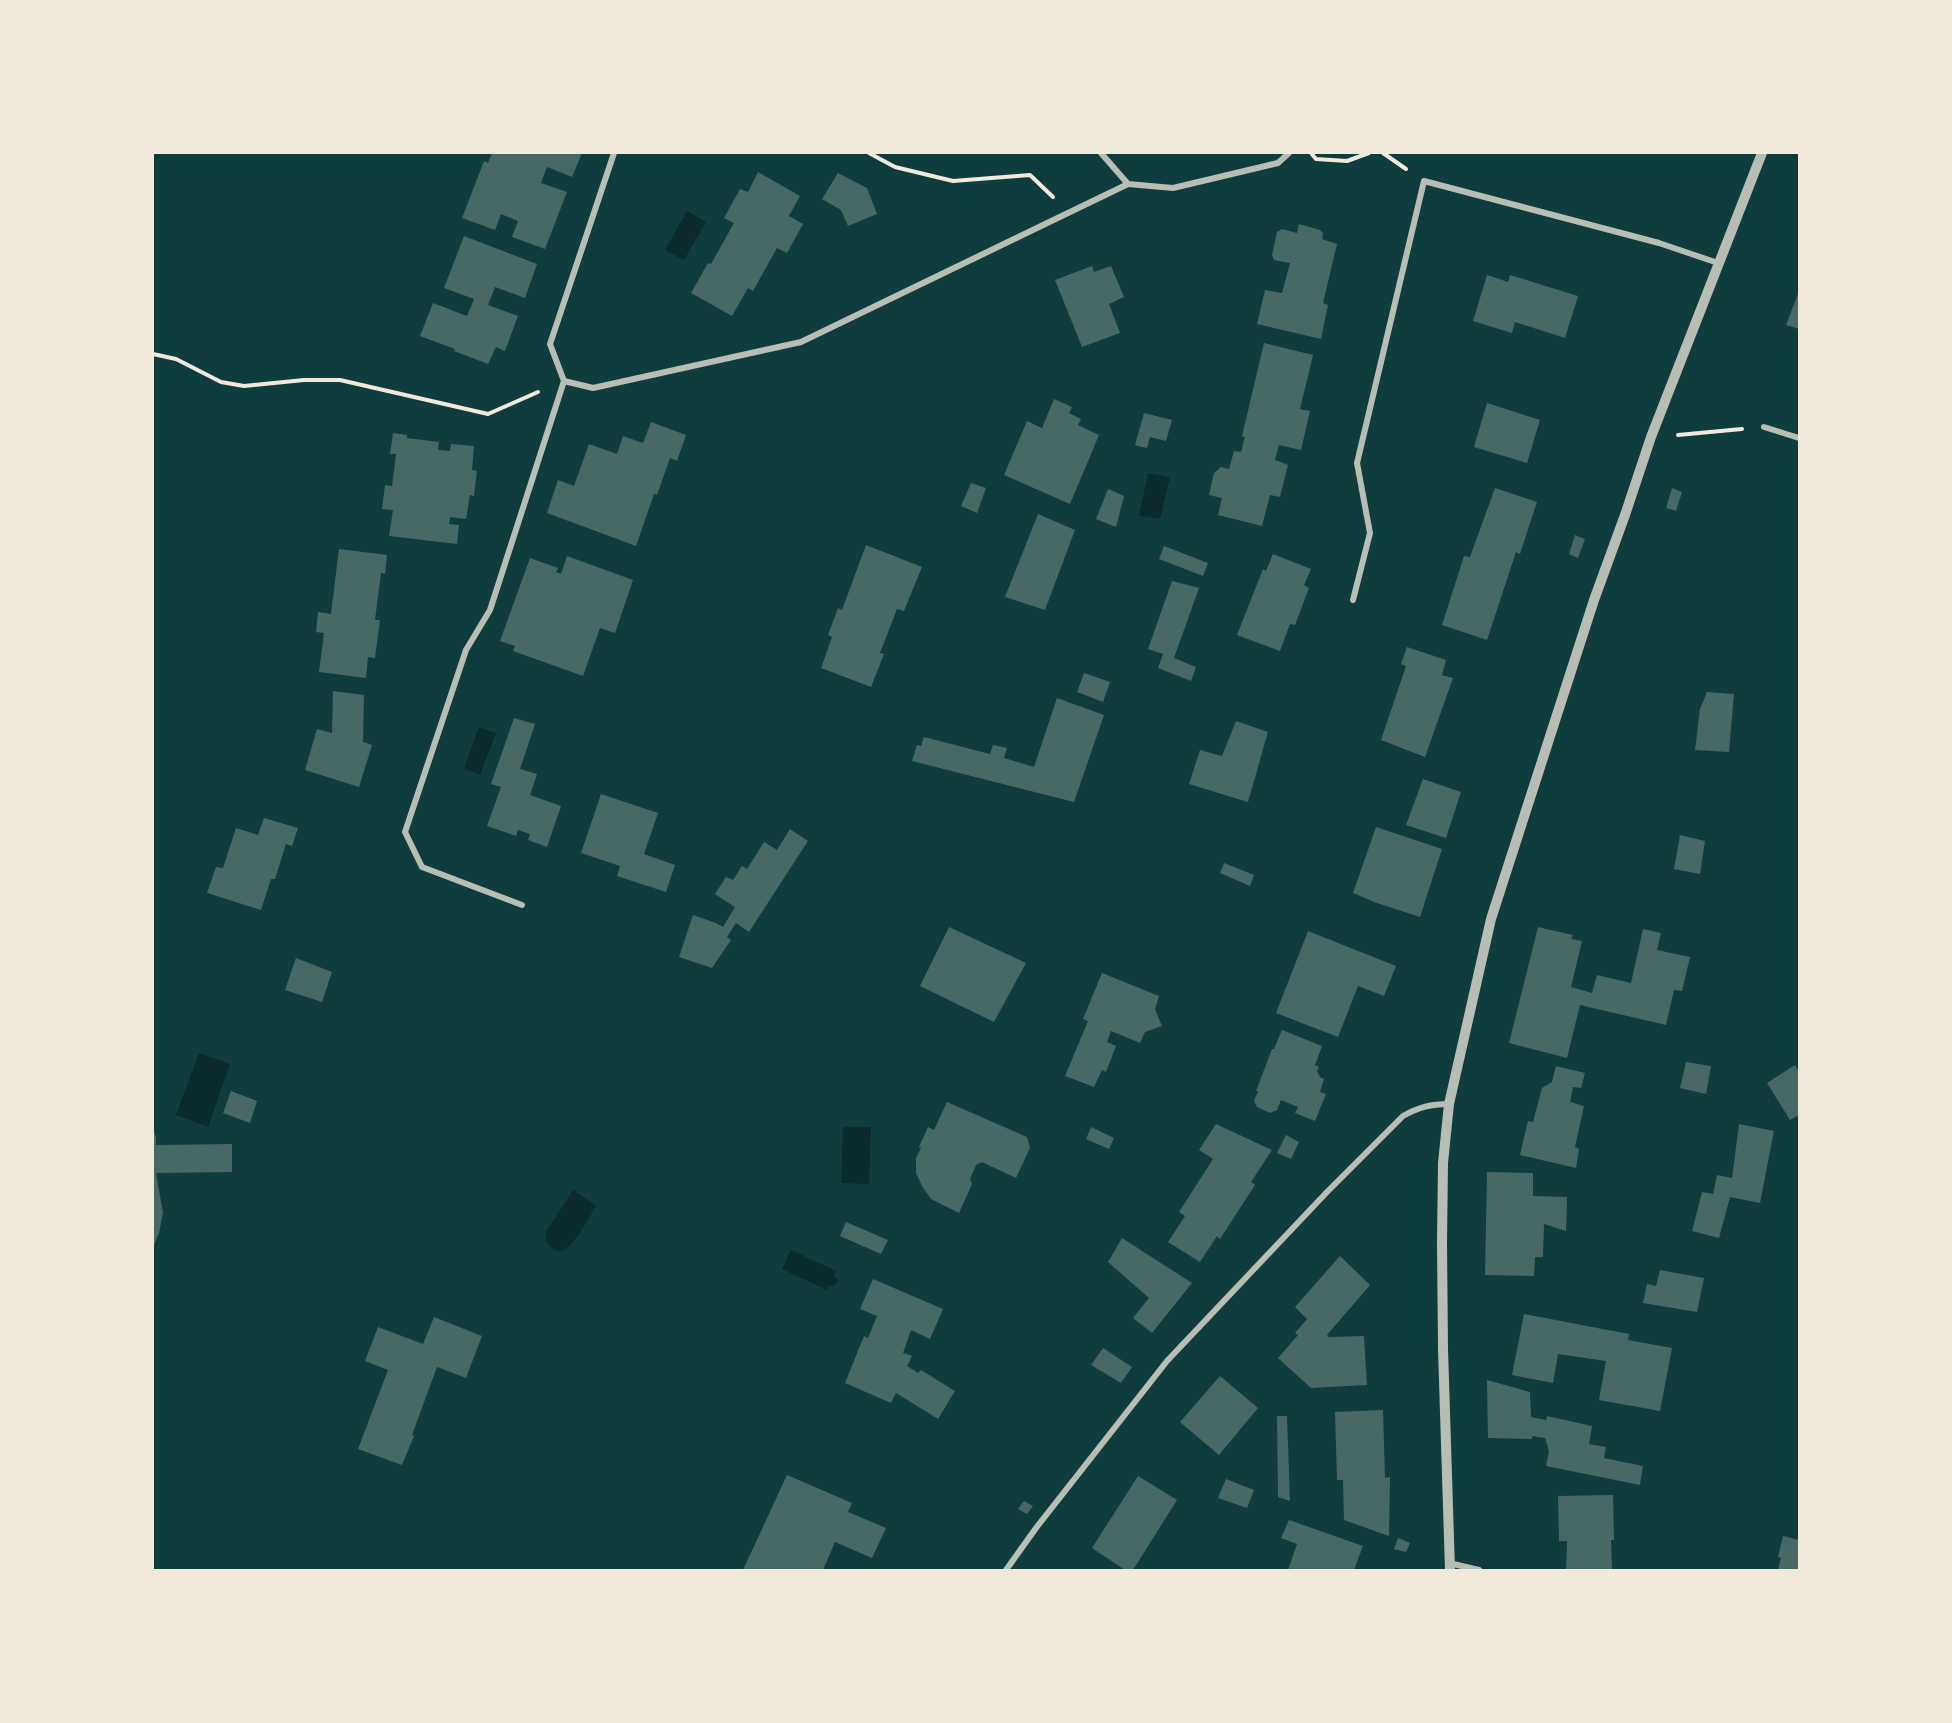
<!DOCTYPE html>
<style>
body{margin:0}
#map{position:relative;width:1952px;height:1723px;overflow:hidden;background:#0f3d3e;font-family:Overpass,sans-serif}
canvas{display:block}
.frame{position:absolute;inset:0;border:154px solid #f1e9da;pointer-events:none}
</style>
<div id="map">
<canvas width="1952" height="1723"></canvas>
<div class="frame"></div>
</div>
<script>
const ctx = document.querySelector('canvas').getContext('2d');
ctx.lineJoin = 'round';
function fill(path, color) {
  ctx.fillStyle = color;
  ctx.fill(path, 'evenodd');
}
function strokePath(path, color, width, dash) {
  ctx.strokeStyle = color;
  ctx.lineWidth = width;
  ctx.lineCap = dash ? 'butt' : 'round';
  ctx.setLineDash(dash || []);
  ctx.stroke(path);
}
fill(new Path2D(`
 M 687,211 L 706,222 L 684,260 L 665,250 Z
 M 1148,473 L 1170,477 L 1160,519 L 1139,516 Z
 M 479,727 L 496,733 L 480,775 L 464,768 Z
 M 199,1053 L 230,1064 L 208,1127 L 176,1115 Z
 M 843,1127 L 871,1127 L 869,1184 L 841,1183 Z
 M 573,1190 L 596,1206 C 590,1216 572,1250 561,1251 C 554,1252 550,1246 545,1241 L 546,1232 Z
 M 791,1250 L 836,1271 L 833,1276 L 838,1280 L 837,1283 L 832,1286 L 829,1285 L 827,1290 L 782,1269 Z`), '#0a2a2b');
fill(new Path2D(`
 M 492,153 L 582,153 L 572,177 L 547,167 L 541,183 L 567,192 L 545,249 L 512,237 L 518,221 L 501,214 L 495,230 L 462,218 L 484,161 L 488,163 Z
 M 758,172 L 800,196 L 789,216 L 803,224 L 787,253 L 777,248 L 753,291 L 748,288 L 732,316 L 691,293 L 708,263 L 711,264 L 734,223 L 724,218 L 740,189 L 748,192 Z
 M 838,173 L 867,188 L 877,214 L 848,226 L 841,210 L 822,199 Z
 M 1299,224 L 1320,230 L 1323,233 L 1322,239 L 1337,244 L 1323,303 L 1328,305 L 1321,339 L 1257,324 L 1265,290 L 1282,293 L 1290,263 L 1274,260 L 1272,255 L 1277,232 L 1282,229 L 1297,233 Z
 M 464,236 L 537,264 L 525,298 L 495,287 L 488,305 L 518,316 L 505,351 L 496,347 L 488,364 L 454,351 L 455,349 L 420,336 L 433,303 L 467,316 L 474,299 L 444,288 Z
 M 1092,266 L 1094,272 L 1111,266 L 1124,297 L 1109,304 L 1120,333 L 1082,347 L 1055,280 Z
 M 1487,275 L 1508,282 L 1510,275 L 1578,296 L 1565,338 L 1515,322 L 1512,333 L 1473,321 Z
 M 1799,291 L 1799,329 L 1786,325 Z
 M 1264,343 L 1313,355 L 1300,409 L 1310,411 L 1301,450 L 1279,445 L 1275,460 L 1288,465 L 1280,497 L 1270,495 L 1262,526 L 1218,515 L 1222,498 L 1209,495 L 1214,473 L 1221,467 L 1229,469 L 1234,451 L 1241,452 L 1245,437 L 1242,436 Z
 M 1054,399 L 1072,407 L 1069,413 L 1081,419 L 1078,425 L 1099,435 L 1070,504 L 1004,475 L 1027,421 L 1042,428 Z
 M 1487,403 L 1540,420 L 1527,463 L 1474,447 Z
 M 1144,413 L 1172,420 L 1166,441 L 1150,437 L 1147,448 L 1135,445 Z
 M 651,422 L 686,435 L 677,461 L 670,458 L 657,495 L 654,494 L 636,546 L 547,513 L 558,480 L 574,486 L 589,444 L 617,454 L 623,436 L 643,443 Z
 M 393,433 L 407,435 L 407,438 L 439,442 L 438,450 L 450,451 L 451,444 L 474,446 L 472,470 L 477,471 L 474,496 L 470,495 L 466,519 L 450,517 L 449,524 L 459,525 L 457,544 L 389,536 L 393,510 L 382,509 L 385,485 L 392,486 L 396,454 L 390,454 Z
 M 971,483 L 986,488 L 977,513 L 961,506 Z
 M 1495,488 L 1537,502 L 1520,554 L 1516,552 L 1487,640 L 1442,625 L 1464,556 L 1470,557 Z
 M 1672,488 L 1682,492 L 1676,511 L 1666,508 Z
 M 1108,489 L 1124,496 L 1116,527 L 1096,519 Z
 M 1038,514 L 1075,530 L 1045,610 L 1005,597 Z
 M 1575,535 L 1585,539 L 1578,558 L 1569,554 Z
 M 866,545 L 922,567 L 904,611 L 897,609 L 880,653 L 884,654 L 871,687 L 821,668 L 832,637 L 828,635 L 838,608 L 842,610 Z
 M 1164,546 L 1208,563 L 1203,576 L 1159,559 Z
 M 339,549 L 387,555 L 385,574 L 381,573 L 375,620 L 380,620 L 375,658 L 368,657 L 366,678 L 319,672 L 324,633 L 316,632 L 318,612 L 331,614 Z
 M 1273,554 L 1311,569 L 1304,585 L 1309,588 L 1295,625 L 1290,624 L 1280,651 L 1237,635 L 1263,569 L 1266,571 Z
 M 567,556 L 633,580 L 615,633 L 600,628 L 583,676 L 513,651 L 515,646 L 500,641 L 530,558 L 558,568 L 556,572 L 561,574 Z
 M 1172,581 L 1199,588 L 1174,658 L 1196,667 L 1191,681 L 1158,668 L 1163,654 L 1148,649 Z
 M 1407,647 L 1446,660 L 1442,675 L 1453,678 L 1425,757 L 1381,740 L 1406,666 L 1401,664 Z
 M 1084,673 L 1110,682 L 1103,702 L 1077,692 Z
 M 333,691 L 364,695 L 363,742 L 372,745 L 359,787 L 305,770 L 317,729 L 332,733 Z
 M 1707,692 L 1734,694 L 1729,752 L 1695,750 L 1700,709 Z
 M 1057,698 L 1104,715 L 1074,802 L 912,761 L 917,745 L 921,746 L 924,737 L 990,754 L 993,745 L 1007,748 L 1004,758 L 1034,767 Z
 M 514,718 L 535,724 L 520,769 L 537,774 L 530,795 L 561,806 L 547,847 L 528,840 L 530,834 L 518,830 L 516,836 L 487,826 L 501,787 L 491,784 Z
 M 1236,721 L 1268,732 L 1248,802 L 1189,784 L 1200,750 L 1222,756 Z
 M 1423,779 L 1461,792 L 1446,838 L 1406,825 Z
 M 601,794 L 658,813 L 644,854 L 675,865 L 666,892 L 617,876 L 620,866 L 581,853 Z
 M 264,818 L 298,828 L 292,846 L 286,844 L 275,879 L 271,879 L 261,910 L 207,893 L 216,867 L 223,868 L 236,828 L 258,835 Z
 M 1376,827 L 1442,849 L 1420,917 L 1377,903 L 1353,893 Z
 M 790,829 L 808,841 L 749,932 L 736,923 L 727,937 L 731,940 L 712,968 L 679,957 L 693,915 L 716,923 L 723,927 L 735,907 L 715,894 L 726,877 L 733,880 L 742,866 L 747,869 L 764,842 L 777,850 Z
 M 1680,835 L 1705,841 L 1700,874 L 1674,869 Z
 M 1224,863 L 1254,875 L 1250,886 L 1220,873 Z
 M 949,927 L 1026,963 L 994,1022 L 920,986 Z
 M 1538,927 L 1573,935 L 1571,939 L 1582,941 L 1571,987 L 1592,993 L 1597,975 L 1631,983 L 1643,929 L 1661,933 L 1657,950 L 1690,957 L 1682,991 L 1674,990 L 1666,1025 L 1580,1005 L 1567,1058 L 1509,1043 Z
 M 1308,931 L 1396,966 L 1384,996 L 1358,986 L 1338,1037 L 1276,1013 Z
 M 296,958 L 332,972 L 322,1002 L 285,990 Z
 M 1102,973 L 1159,996 L 1155,1009 L 1162,1026 L 1145,1032 L 1140,1043 L 1111,1031 L 1107,1042 L 1116,1046 L 1106,1072 L 1102,1070 L 1094,1087 L 1065,1076 L 1088,1021 L 1083,1019 Z
 M 1282,1030 L 1322,1046 L 1315,1065 L 1319,1067 L 1317,1071 L 1320,1077 L 1324,1079 L 1320,1092 L 1326,1094 L 1315,1121 L 1295,1113 L 1298,1107 L 1281,1100 L 1277,1110 L 1270,1113 L 1257,1107 L 1254,1101 L 1258,1091 L 1256,1091 L 1272,1049 L 1274,1049 Z
 M 1686,1062 L 1711,1066 L 1706,1094 L 1680,1088 Z
 M 1795,1065 L 1799,1072 L 1799,1115 L 1790,1120 L 1767,1083 Z
 M 1556,1066 L 1585,1073 L 1581,1088 L 1573,1087 L 1570,1102 L 1584,1106 L 1575,1147 L 1579,1149 L 1576,1168 L 1520,1155 L 1528,1121 L 1533,1122 L 1542,1088 L 1552,1082 Z
 M 231,1091 L 257,1101 L 250,1123 L 223,1113 Z
 M 947,1102 L 1027,1137 L 1030,1148 L 1016,1178 L 982,1162 L 976,1165 L 970,1179 L 972,1184 L 959,1213 L 931,1199 L 922,1186 L 916,1173 L 916,1158 L 921,1148 L 919,1147 L 928,1127 L 934,1130 Z
 M 1216,1124 L 1272,1150 L 1251,1182 L 1255,1185 L 1220,1239 L 1217,1236 L 1200,1262 L 1168,1242 L 1185,1216 L 1179,1212 L 1213,1159 L 1199,1150 Z
 M 1739,1124 L 1774,1131 L 1760,1203 L 1730,1197 L 1719,1238 L 1692,1231 L 1702,1192 L 1713,1194 L 1717,1175 L 1732,1178 Z
 M 1091,1127 L 1114,1138 L 1109,1149 L 1086,1139 Z
 M 153,1128 L 156,1138 L 156,1145 L 232,1144 L 232,1172 L 156,1173 L 163,1213 L 159,1233 L 153,1247 Z
 M 1286,1135 L 1299,1142 L 1291,1159 L 1277,1153 Z
 M 1487,1172 L 1533,1173 L 1533,1196 L 1567,1197 L 1566,1231 L 1544,1224 L 1543,1257 L 1535,1257 L 1534,1276 L 1485,1275 Z
 M 846,1222 L 888,1240 L 881,1254 L 840,1236 Z
 M 1122,1238 L 1192,1283 L 1152,1333 L 1133,1318 L 1149,1298 L 1108,1262 Z
 M 1340,1256 L 1370,1285 L 1327,1335 L 1329,1337 L 1364,1336 L 1367,1385 L 1311,1388 L 1278,1358 L 1298,1335 L 1295,1333 L 1307,1319 L 1295,1307 Z
 M 1660,1270 L 1704,1278 L 1697,1312 L 1643,1303 L 1647,1284 L 1656,1286 Z
 M 873,1279 L 943,1309 L 930,1339 L 911,1330 L 903,1353 L 912,1356 L 907,1366 L 918,1373 L 921,1370 L 955,1391 L 938,1419 L 896,1393 L 891,1403 L 845,1383 L 864,1336 L 868,1338 L 877,1316 L 860,1309 Z
 M 1524,1314 L 1629,1334 L 1628,1340 L 1672,1348 L 1660,1411 L 1599,1400 L 1606,1361 L 1558,1354 L 1553,1383 L 1512,1375 Z
 M 434,1317 L 482,1336 L 466,1378 L 437,1367 L 412,1435 L 414,1436 L 402,1465 L 358,1449 L 388,1370 L 365,1361 L 378,1327 L 423,1344 Z
 M 1103,1348 L 1132,1367 L 1121,1383 L 1091,1365 Z
 M 1220,1376 L 1258,1408 L 1219,1455 L 1180,1422 Z
 M 1487,1380 L 1530,1392 L 1531,1417 L 1546,1420 L 1547,1416 L 1592,1426 L 1589,1444 L 1606,1447 L 1604,1458 L 1643,1466 L 1640,1485 L 1546,1466 L 1549,1451 L 1545,1438 L 1532,1436 L 1532,1439 L 1488,1438 Z
 M 1383,1410 L 1385,1478 L 1390,1477 L 1389,1536 L 1344,1520 L 1343,1480 L 1337,1480 L 1335,1412 Z
 M 1277,1416 L 1287,1416 L 1290,1501 L 1278,1497 Z
 M 787,1475 L 852,1503 L 848,1512 L 886,1528 L 872,1558 L 835,1542 L 823,1570 L 743,1570 Z
 M 1138,1476 L 1177,1500 L 1133,1570 L 1125,1570 L 1092,1548 Z
 M 1226,1479 L 1254,1490 L 1247,1508 L 1218,1498 Z
 M 1613,1495 L 1614,1540 L 1611,1540 L 1612,1570 L 1566,1570 L 1567,1541 L 1559,1541 L 1558,1496 Z
 M 1024,1501 L 1033,1506 L 1027,1514 L 1018,1509 Z
 M 1289,1520 L 1363,1546 L 1354,1570 L 1288,1570 L 1297,1544 L 1281,1538 Z
 M 1783,1536 L 1799,1540 L 1799,1570 L 1778,1570 L 1781,1558 L 1778,1557 Z
 M 1398,1538 L 1410,1543 L 1406,1552 L 1394,1549 Z`), '#486865');
strokePath(new Path2D(`
 M 869,153 L 895,167 L 953,181 L 1030,175 L 1053,197
 M 1311,153 L 1316,159 L 1347,161 L 1369,153
 M 1383,153 L 1406,169
 M 153,354 L 176,359 L 221,382 L 244,386 L 304,380 L 340,380 L 488,414 L 538,392
 M 1678,435 L 1742,429`), '#f1e9da', 4);
strokePath(new Path2D(`
 M 1101,153 L 1128,184
 M 1128,184 L 1173,188 L 1278,163 L 1289,153
 M 564,381 L 593,388 L 801,342 L 1128,184
 M 1764,427 L 1799,438
 M 1353,600 L 1370,533 L 1357,463 L 1424,181 L 1659,243 L 1718,263
 M 522,905 L 422,867 L 405,832 L 466,650 L 490,610 L 564,381 L 550,344 L 614,153
 M 1449,1563 L 1479,1570
 M 1006,1570 L 1036,1528 L 1167,1361 L 1327,1192 L 1403,1116 C 1419,1107 1431,1104 1449,1104`), '#b8beb3', 6);
strokePath(new Path2D(`
 M 1450,1570 L 1443,1349 L 1442,1243 L 1443,1163 L 1449,1104 L 1491,919 L 1594,600 L 1625,515 L 1651,437 L 1762,153`), '#b8beb3', 10);
</script>
